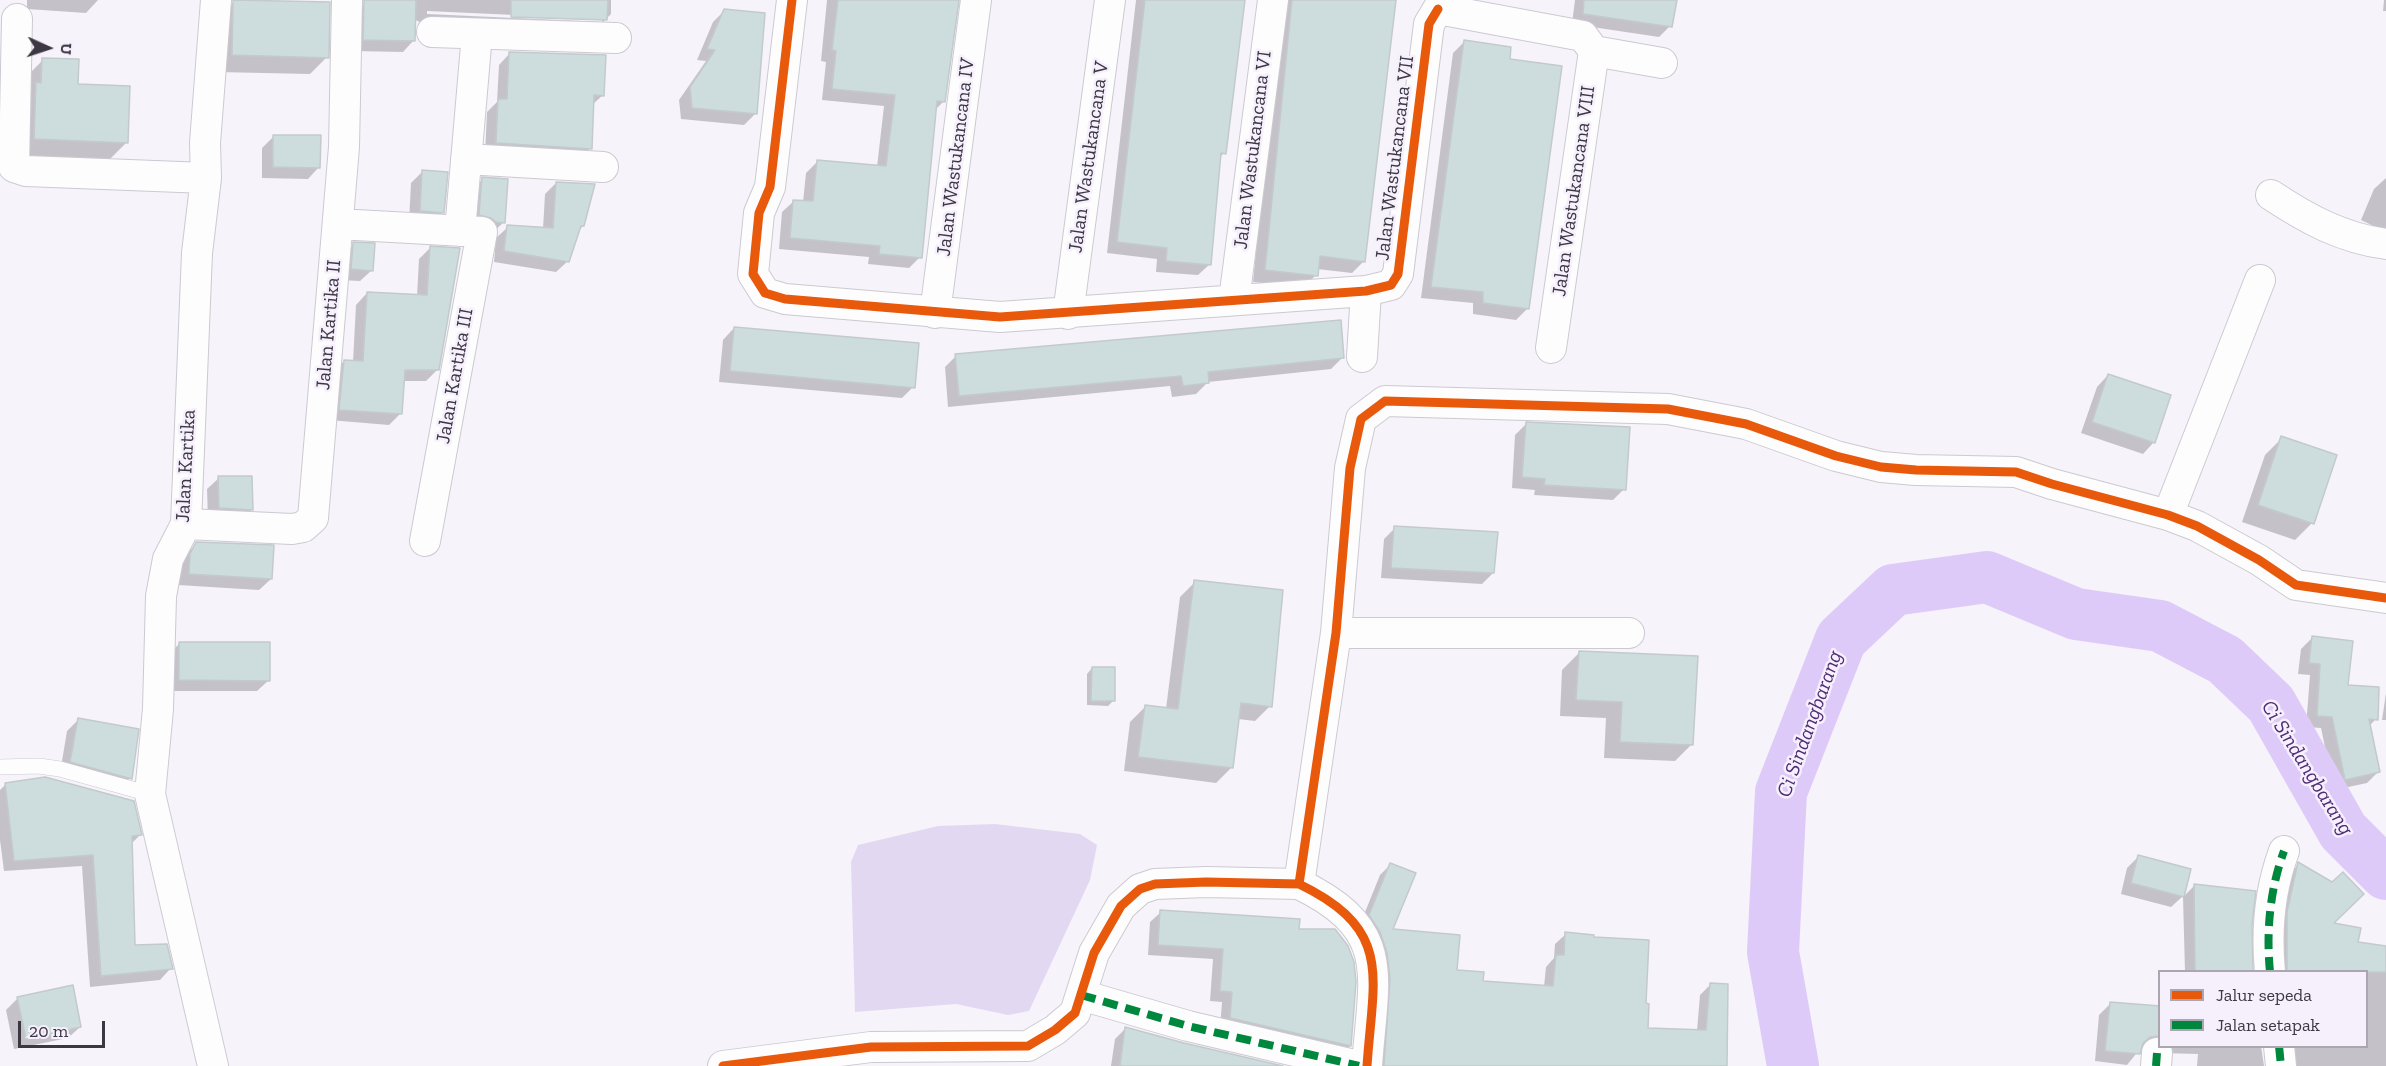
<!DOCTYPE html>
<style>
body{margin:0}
#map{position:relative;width:2386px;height:1066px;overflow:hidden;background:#f6f3fa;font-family:"Zilla Slab",serif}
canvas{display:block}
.legend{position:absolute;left:2158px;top:970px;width:210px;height:78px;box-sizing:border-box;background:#f6f0fd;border:2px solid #aca6b3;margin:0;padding:8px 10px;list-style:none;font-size:18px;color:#3c3743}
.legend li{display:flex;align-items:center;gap:12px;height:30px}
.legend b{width:30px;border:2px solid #aca6b3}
.north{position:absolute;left:18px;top:18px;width:60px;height:60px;-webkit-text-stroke:4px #f6f0fd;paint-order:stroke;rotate:93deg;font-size:16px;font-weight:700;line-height:24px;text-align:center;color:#3c3743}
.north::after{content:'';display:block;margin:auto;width:21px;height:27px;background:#3c3743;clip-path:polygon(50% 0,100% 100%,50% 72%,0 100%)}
.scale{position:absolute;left:18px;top:1021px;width:87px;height:27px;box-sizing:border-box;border:3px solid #3c3743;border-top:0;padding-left:8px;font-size:18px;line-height:21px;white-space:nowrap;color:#3c3743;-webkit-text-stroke:4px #f6f0fd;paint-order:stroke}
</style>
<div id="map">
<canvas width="2386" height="1066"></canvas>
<ul class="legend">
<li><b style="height:8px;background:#e8590c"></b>Jalur sepeda</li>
<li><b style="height:8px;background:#00873e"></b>Jalan setapak</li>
</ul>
<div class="north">U</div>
<div class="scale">20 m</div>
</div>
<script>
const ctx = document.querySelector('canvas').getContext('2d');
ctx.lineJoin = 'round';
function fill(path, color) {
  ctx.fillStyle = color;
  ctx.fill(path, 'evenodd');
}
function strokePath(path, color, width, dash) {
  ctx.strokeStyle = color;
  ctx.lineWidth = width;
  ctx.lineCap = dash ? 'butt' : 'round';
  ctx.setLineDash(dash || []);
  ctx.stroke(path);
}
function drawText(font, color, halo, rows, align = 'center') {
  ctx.font = font + ' "Zilla Slab",serif';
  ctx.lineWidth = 5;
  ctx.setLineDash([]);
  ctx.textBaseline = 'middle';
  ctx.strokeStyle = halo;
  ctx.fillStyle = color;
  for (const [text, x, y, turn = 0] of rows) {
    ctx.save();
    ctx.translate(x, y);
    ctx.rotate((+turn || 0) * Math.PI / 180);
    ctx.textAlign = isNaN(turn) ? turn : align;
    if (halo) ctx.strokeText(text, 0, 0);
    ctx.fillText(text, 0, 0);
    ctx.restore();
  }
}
fill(new Path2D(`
 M 995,824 L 1080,834 L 1097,845 L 1090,880 L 1029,1011 L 1008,1015 L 956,1004 L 855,1012 L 851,862 L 858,845 L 938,826 Z`), '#e3d8f2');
fill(new Path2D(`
 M 27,0 L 98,0 L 86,13 L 27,9 Z
 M 380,0 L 611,0 L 611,14 L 594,31 L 423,24 L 414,19 L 414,40 L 403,52 L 353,51 L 353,15 L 365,4 ZM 427,11 L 602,19 L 602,22 L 427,14 Z
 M 827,0 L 957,0 L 944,101 L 934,111 L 920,257 L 909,268 L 868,264 L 869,257 L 779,249 L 782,212 L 794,201 L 803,202 L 806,173 L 817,162 L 877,167 L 884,106 L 822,100 L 826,62 L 821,61 Z
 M 1136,0 L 1243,0 L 1224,153 L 1219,158 L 1210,264 L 1198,275 L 1156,272 L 1157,259 L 1107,253 Z
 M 1281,0 L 1394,0 L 1364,261 L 1352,273 L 1317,269 L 1316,275 L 1304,287 L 1253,282 Z
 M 1575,0 L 1675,0 L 1670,26 L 1659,37 L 1572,24 Z
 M 2384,0 L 2386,0 L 2386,11 L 2383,11 Z
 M 234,2 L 327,57 L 310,74 L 216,72 L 217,19 Z
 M 725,10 L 755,114 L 744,125 L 681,119 L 679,100 L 706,61 L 697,60 L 713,22 Z
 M 1464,42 L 1508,61 L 1528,308 L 1516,320 L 1473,314 L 1473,303 L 1421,298 L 1453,53 Z
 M 510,53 L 603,95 L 592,105 L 590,148 L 579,160 L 485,154 L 487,112 L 497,102 L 499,65 Z
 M 43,60 L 76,85 L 127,142 L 110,159 L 18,156 L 26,77 Z
 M 274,136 L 319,167 L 308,179 L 262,178 L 262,148 Z
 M 422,172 L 443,212 L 431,223 L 409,222 L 411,183 Z
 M 2386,178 L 2386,232 L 2361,220 L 2374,189 Z
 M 483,179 L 504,222 L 492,233 L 468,226 L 471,190 Z
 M 556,183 L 583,226 L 579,230 L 568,261 L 556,272 L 494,262 L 496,238 L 508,227 L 543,229 L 545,194 Z
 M 354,244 L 372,270 L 360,281 L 340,280 L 343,255 Z
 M 430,248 L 438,369 L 426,381 L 403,381 L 400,414 L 389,425 L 329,420 L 333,373 L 344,361 L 353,362 L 356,305 L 367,293 L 417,296 L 419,259 Z
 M 734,328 L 913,387 L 902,398 L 719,382 L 723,340 Z
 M 956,356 L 1342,358 L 1331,369 L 1208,382 L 1196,394 L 1172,397 L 1170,386 L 948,407 L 945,367 Z
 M 2108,375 L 2154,442 L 2143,454 L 2081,433 L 2097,387 Z
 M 1526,424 L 1624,489 L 1613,500 L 1534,495 L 1535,490 L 1512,488 L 1515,435 Z
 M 2282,438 L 2312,523 L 2295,540 L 2242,522 L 2265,455 Z
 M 219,478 L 252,509 L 240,521 L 208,519 L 207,489 Z
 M 1395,528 L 1493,573 L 1482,584 L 1381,578 L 1384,539 Z
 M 197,543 L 271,579 L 259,590 L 178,585 L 179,566 L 185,555 Z
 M 1195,582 L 1270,706 L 1255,721 L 1238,719 L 1231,768 L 1216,783 L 1124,771 L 1130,722 L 1145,707 L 1166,709 L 1180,597 Z
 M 2312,638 L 2346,686 L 2376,719 L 2369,726 L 2379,771 L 2367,783 L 2334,790 L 2321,728 L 2306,727 L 2310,675 L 2298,674 L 2301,649 Z
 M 180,643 L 269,680 L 257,691 L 168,691 L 168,655 Z
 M 1579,653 L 1692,744 L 1675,761 L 1604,758 L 1606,718 L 1560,716 L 1562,670 Z
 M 1092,668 L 1114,700 L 1108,706 L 1087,705 L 1087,674 Z
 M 2386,693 L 2386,720 L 2382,720 Z
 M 78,720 L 130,778 L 119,789 L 60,773 L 67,731 Z
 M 6,784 L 140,835 L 131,844 L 134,947 L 171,968 L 160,980 L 90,987 L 82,866 L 4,871 L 0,840 L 0,790 Z
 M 2138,857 L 2183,896 L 2171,907 L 2121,894 L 2127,868 Z
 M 2299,864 L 2331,924 L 2357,943 L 2386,947 L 2386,1066 L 2286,1066 L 2281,1046 L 2366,1046 L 2366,972 L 2276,972 L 2288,875 Z
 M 1390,865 L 1391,931 L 1456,971 L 1482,983 L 1544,987 L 1546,967 L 1554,958 L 1555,944 L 1566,934 L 1644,1005 L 1646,1029 L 1697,1031 L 1700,995 L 1710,985 L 1725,1066 L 1375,1066 L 1359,927 L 1380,875 Z
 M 2194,886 L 2250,925 L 2251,972 L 2185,972 L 2183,897 Z
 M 1161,912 L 1297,930 L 1354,982 L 1350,1046 L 1340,1056 L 1220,1028 L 1222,1002 L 1210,1001 L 1213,959 L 1148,955 L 1150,922 Z
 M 18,998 L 80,1027 L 68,1038 L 14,1049 L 6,1010 Z
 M 2110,1004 L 2160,1008 L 2160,1046 L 2261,1046 L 2264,1066 L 2197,1066 L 2198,1054 L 2159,1053 L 2146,1046 L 2140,1049 L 2127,1065 L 2095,1061 L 2099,1015 Z
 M 1125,1029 L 1279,1066 L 1111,1066 L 1115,1039 Z`), '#0003');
strokePath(new Path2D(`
 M 1793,1066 L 1773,952 L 1781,792 L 1841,639 L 1893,590 L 1987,577 L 2076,614 L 2160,626 L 2225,660 L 2271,704 L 2343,831 L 2386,874`), '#decaf8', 52);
const building = new Path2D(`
 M 233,0 L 330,2 L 329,58 L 232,55 Z
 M 364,0 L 416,0 L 415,41 L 363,40 Z
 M 511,0 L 608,0 L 607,20 L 511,17 Z
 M 838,0 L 959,0 L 945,102 L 937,101 L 922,258 L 879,254 L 880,246 L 790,238 L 793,200 L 813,201 L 817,160 L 886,166 L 895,95 L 832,89 L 836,51 L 832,50 Z
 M 1145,0 L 1245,0 L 1226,154 L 1221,153 L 1211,265 L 1166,261 L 1167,248 L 1117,242 Z
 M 1292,0 L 1396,0 L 1365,262 L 1320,256 L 1318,276 L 1265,270 Z
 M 1584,0 L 1677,0 L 1672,27 L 1583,14 Z
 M 724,9 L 765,13 L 757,114 L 692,108 L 690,87 L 715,50 L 707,49 Z
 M 1464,40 L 1511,47 L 1510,59 L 1562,66 L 1529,309 L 1483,303 L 1483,292 L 1431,287 Z
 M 509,52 L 606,55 L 604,96 L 594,95 L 592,149 L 496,143 L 498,99 L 507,99 Z
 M 42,58 L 79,59 L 78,84 L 130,86 L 128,143 L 34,139 L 36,82 L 41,83 Z
 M 273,135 L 321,135 L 320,168 L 273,167 Z
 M 422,170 L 448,172 L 444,213 L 420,211 Z
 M 482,177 L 508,179 L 505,223 L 496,222 L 491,218 L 479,215 Z
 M 556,182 L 595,184 L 584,226 L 581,226 L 569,262 L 504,251 L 507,225 L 553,228 Z
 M 353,242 L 375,243 L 373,271 L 351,269 Z
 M 430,246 L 460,248 L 439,370 L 405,370 L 402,414 L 339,410 L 344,360 L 363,361 L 367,292 L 427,295 Z
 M 1341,320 L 1344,358 L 1208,372 L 1209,383 L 1183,386 L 1181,376 L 959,396 L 955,354 Z
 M 734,327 L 919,343 L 915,388 L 730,371 Z
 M 2108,374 L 2171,395 L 2155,443 L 2092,422 Z
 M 1526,422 L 1630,427 L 1626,490 L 1544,485 L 1545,479 L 1522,477 Z
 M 2281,436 L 2337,455 L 2314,524 L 2258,505 Z
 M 218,476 L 252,476 L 253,510 L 219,508 Z
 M 1394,526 L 1498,532 L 1494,573 L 1391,568 Z
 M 196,542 L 274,545 L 272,579 L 189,574 L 190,554 Z
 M 1194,580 L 1283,590 L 1272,707 L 1241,703 L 1233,768 L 1138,757 L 1145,705 L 1178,709 Z
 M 2312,636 L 2353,641 L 2348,685 L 2379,687 L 2378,720 L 2369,719 L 2380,772 L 2345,780 L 2332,717 L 2317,716 L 2320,664 L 2309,663 Z
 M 179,642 L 270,642 L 270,681 L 179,680 Z
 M 1579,651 L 1698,656 L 1693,745 L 1620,742 L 1622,702 L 1576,700 Z
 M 1092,667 L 1115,667 L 1115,701 L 1091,701 Z
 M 78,718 L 139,729 L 132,779 L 70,762 Z
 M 45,777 L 134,801 L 142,835 L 132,836 L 135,945 L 167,944 L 173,969 L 101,976 L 93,855 L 14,861 L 5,783 Z
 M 2138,855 L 2191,869 L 2184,897 L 2131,883 Z
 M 2298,862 L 2332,882 L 2343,872 L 2364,894 L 2334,923 L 2361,928 L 2358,942 L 2386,946 L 2386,972 L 2287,972 L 2287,912 Z
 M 1390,863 L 1416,873 L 1393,929 L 1460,935 L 1457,970 L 1484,972 L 1483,981 L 1553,986 L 1556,955 L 1564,955 L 1565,932 L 1594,935 L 1594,937 L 1649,940 L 1646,1003 L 1649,1004 L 1648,1028 L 1706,1030 L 1710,983 L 1728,984 L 1727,1066 L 1384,1066 L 1390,979 L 1387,953 L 1380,932 L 1369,915 Z
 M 2194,884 L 2256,891 L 2252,925 L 2253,972 L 2195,972 Z
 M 1160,910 L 1300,919 L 1299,929 L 1335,929 L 1348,946 L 1354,962 L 1356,982 L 1351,1046 L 1230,1018 L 1232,992 L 1220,991 L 1223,949 L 1158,945 Z
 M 73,985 L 81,1027 L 26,1039 L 17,997 Z
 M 2110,1002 L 2160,1006 L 2159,1036 L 2150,1037 L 2143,1043 L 2140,1054 L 2105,1051 Z
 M 1125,1027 L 1184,1043 L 1283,1066 L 1120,1066 Z`);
fill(building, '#cdddde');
strokePath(building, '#c3cacb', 1.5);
const lane = new Path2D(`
 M 0,767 L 39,766 L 60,769 L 150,794`);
const street = new Path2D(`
 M 792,0 L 770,187 L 759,213 L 753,274 L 765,293 L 785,299 L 1000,317 L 1366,291 L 1391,285 L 1398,274 L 1429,24 L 1438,9
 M 1438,9 L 1583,36 L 1594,51 L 1551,348
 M 17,19 L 14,167 L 26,171 L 206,178
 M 432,32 L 616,38
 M 1594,51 L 1662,63
 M 466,159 L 603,167
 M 2271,195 C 2307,219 2342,238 2386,244
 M 338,224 L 482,232 L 425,541
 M 460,231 L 477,34
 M 1234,300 L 1273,0
 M 935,313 L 976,0
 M 1068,314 L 1110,0
 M 1362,357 L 1366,291
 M 2168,515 L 2260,280
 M 186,524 L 292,529 L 303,527 L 313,518 L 344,147 L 347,0
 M 1336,633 L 1629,633
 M 1299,884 C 1394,930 1373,976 1367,1066
 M 2270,972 C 2266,931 2270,889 2284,851
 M 1081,995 L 1188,1026 L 1359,1066
 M 2279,1046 L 2281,1066
 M 213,1066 L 150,794 L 158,709 L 161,596 L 168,559 L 186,524 L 197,253 L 206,178 L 205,143 L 216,0
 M 723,1066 L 871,1047 L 1028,1046 L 1055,1030 L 1075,1013 L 1094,953 L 1121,906 L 1140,889 L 1155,884 L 1206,882 L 1299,884 L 1336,633 L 1350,468 L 1361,419 L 1385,401 L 1668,409 L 1746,424 L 1836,456 L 1881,467 L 1916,470 L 2016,472 L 2052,484 L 2168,515 L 2197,526 L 2259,560 L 2296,585 L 2386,598
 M 2156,1066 L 2157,1053`);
strokePath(lane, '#ccc9d1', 16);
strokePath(street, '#ccc9d1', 32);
strokePath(lane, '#fefdfe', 15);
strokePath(street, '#fefdfe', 30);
strokePath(new Path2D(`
 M 2270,972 C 2266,931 2270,889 2284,851
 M 1081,995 L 1188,1026 L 1359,1066
 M 2279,1046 L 2281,1066
 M 2156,1066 L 2157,1053`), '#00873e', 8, [15, 8]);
strokePath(new Path2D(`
 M 792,0 L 770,187 L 759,213 L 753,274 L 765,293 L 785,299 L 1000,317 L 1366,291 L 1391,285 L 1398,274 L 1429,24 L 1438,9
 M 1299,884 C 1394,930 1373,976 1367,1066
 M 723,1066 L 871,1047 L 1028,1046 L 1055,1030 L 1075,1013 L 1094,953 L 1121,906 L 1140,889 L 1155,884 L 1206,882 L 1299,884 L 1336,633 L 1350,468 L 1361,419 L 1385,401 L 1668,409 L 1746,424 L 1836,456 L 1881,467 L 1916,470 L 2016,472 L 2052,484 L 2168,515 L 2197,526 L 2259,560 L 2296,585 L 2386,598`), '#e8590c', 9);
drawText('20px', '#3c3743', '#f6f0fd', [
 ["Jalan Wastukancana VI",1253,150,-83],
 ["Jalan Wastukancana IV",956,157,-83],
 ["Jalan Wastukancana V",1089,157,-82],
 ["Jalan Wastukancana VII",1395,158,-83],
 ["Jalan Wastukancana VIII",1574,191,-82],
 ["Jalan Kartika II",329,325,-85],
 ["Jalan Kartika III",455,376,-80],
 ["Jalan Kartika",186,466,-87]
]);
drawText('italic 21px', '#502c75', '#f6f0fd', [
 ["Ci Sindangbarang",1810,724,-70],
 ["Ci Sindangbarang",2307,768,58]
]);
</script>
